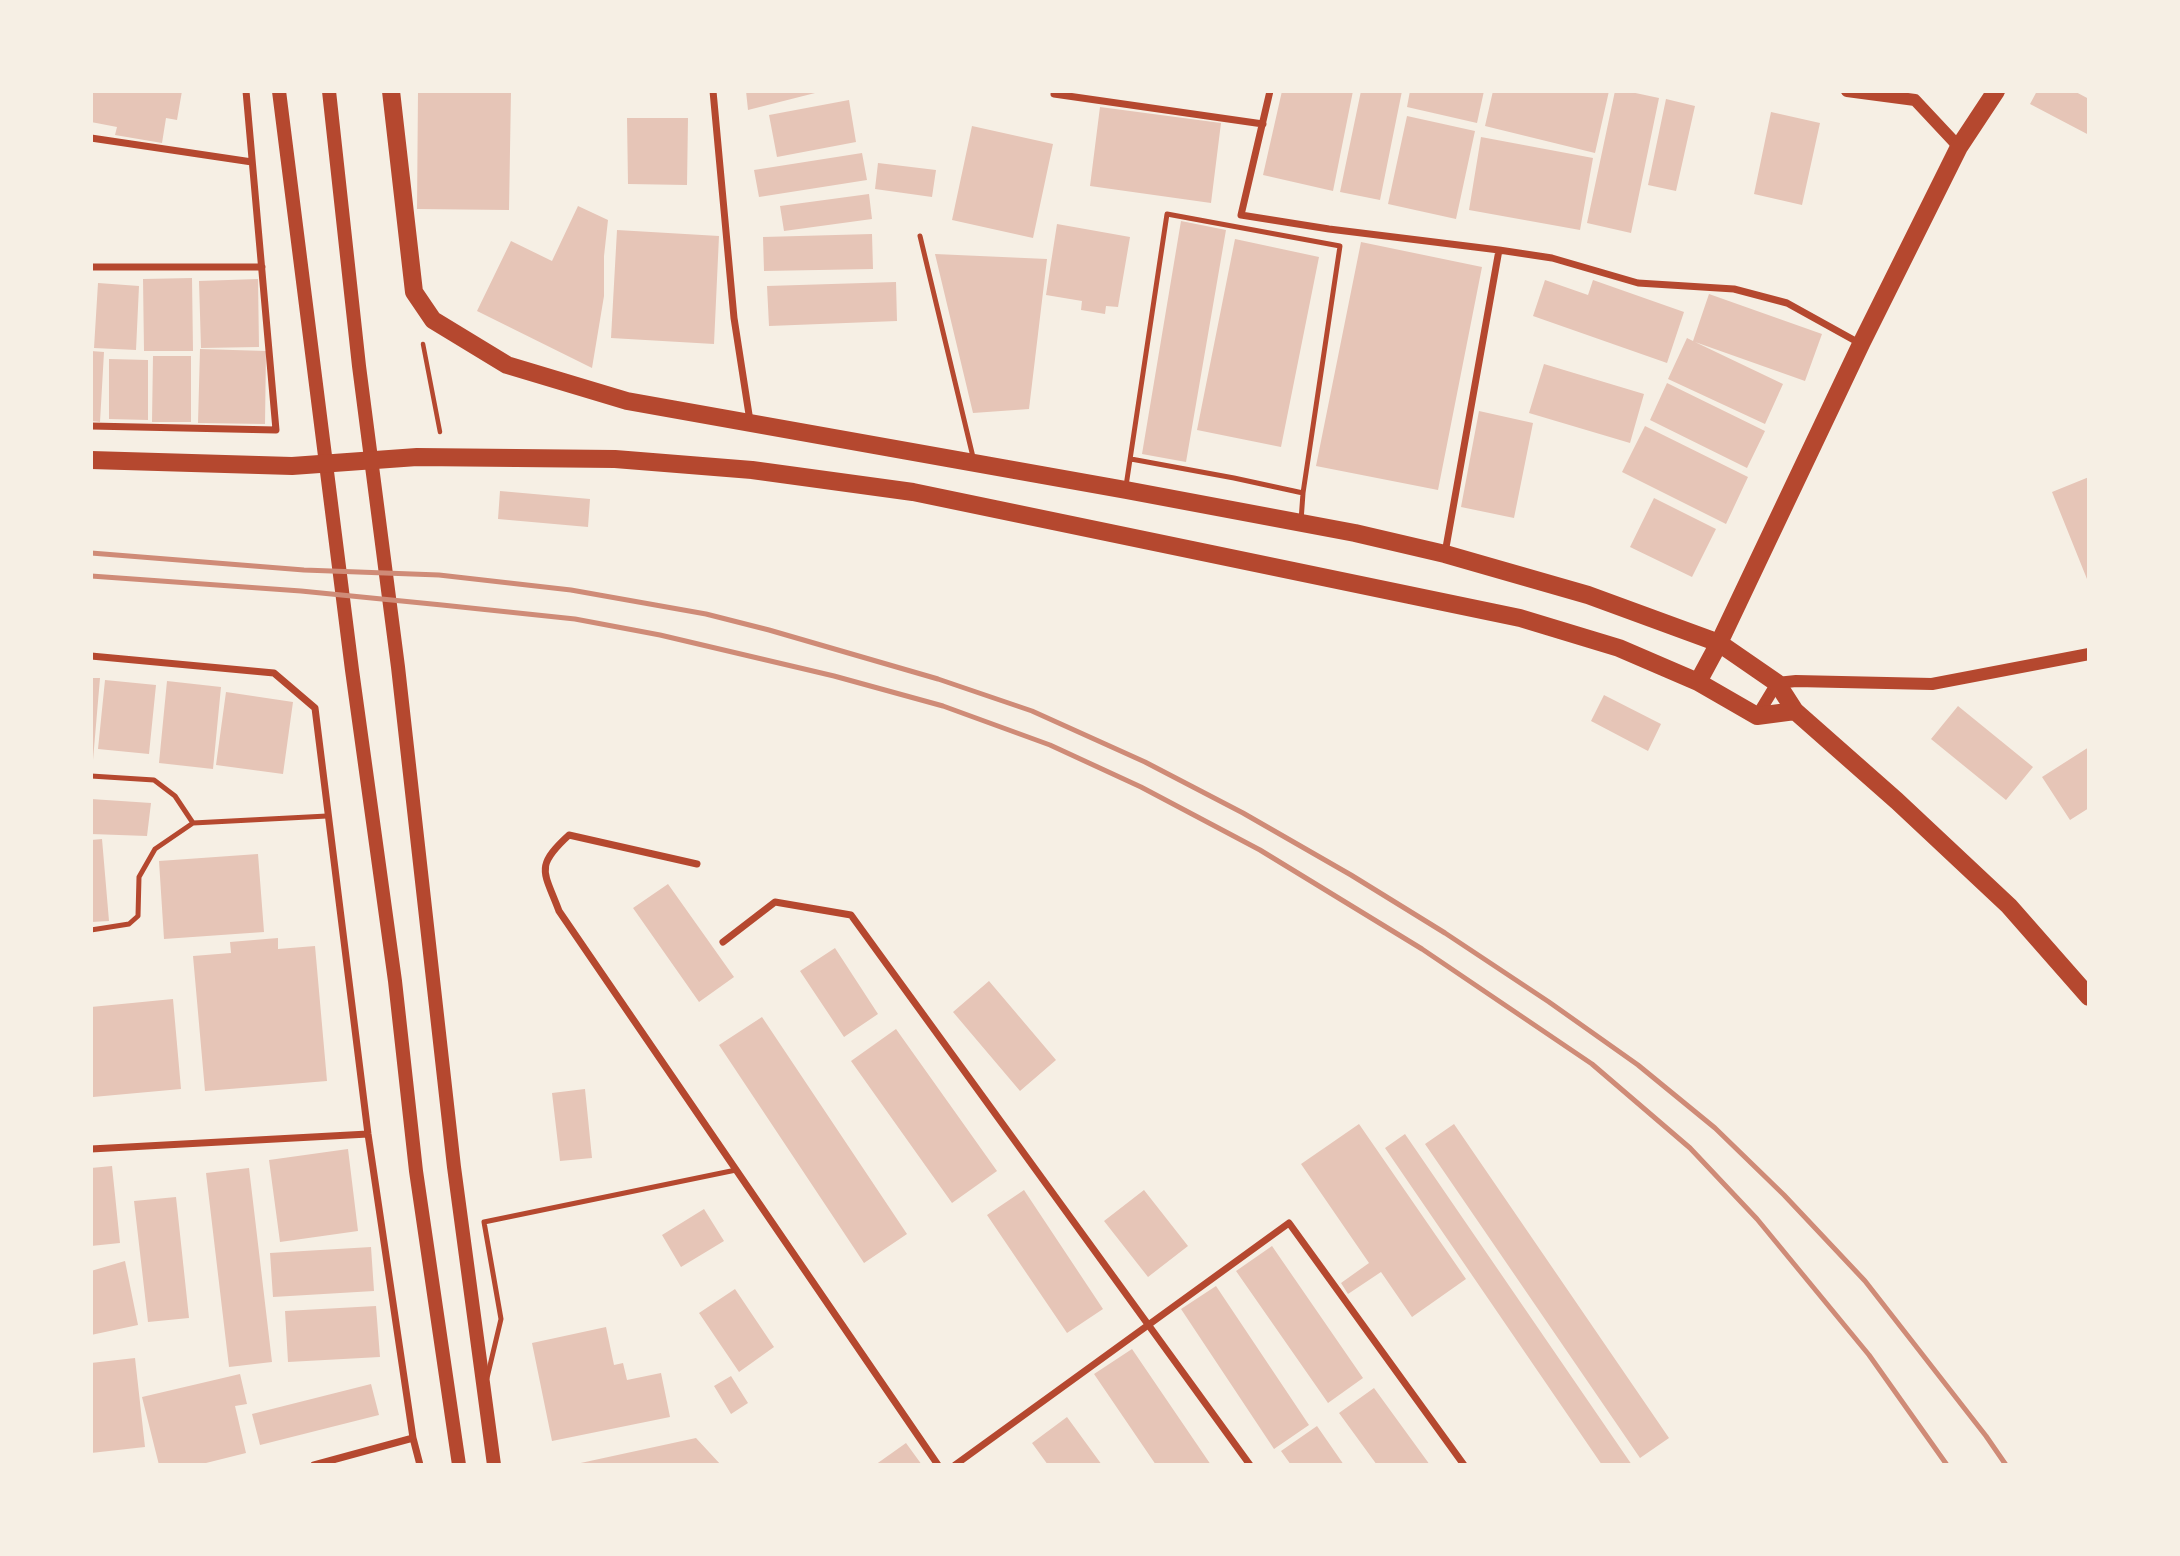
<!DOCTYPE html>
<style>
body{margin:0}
#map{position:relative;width:2180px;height:1556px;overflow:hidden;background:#f6efe4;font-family:Manrope,sans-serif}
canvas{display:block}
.frame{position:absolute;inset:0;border:93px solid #f6efe4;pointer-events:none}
</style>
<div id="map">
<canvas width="2180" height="1556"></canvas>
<div class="frame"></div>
</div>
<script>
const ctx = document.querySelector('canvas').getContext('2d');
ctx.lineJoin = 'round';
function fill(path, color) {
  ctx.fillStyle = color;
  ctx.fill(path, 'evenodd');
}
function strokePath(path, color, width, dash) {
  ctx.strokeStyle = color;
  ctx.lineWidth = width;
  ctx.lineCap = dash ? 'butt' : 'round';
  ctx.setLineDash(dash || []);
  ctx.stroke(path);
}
fill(new Path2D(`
 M 91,91 L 182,91 L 177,120 L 166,118 L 162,143 L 115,135 L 117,127 L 91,122 Z
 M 418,91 L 511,91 L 509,210 L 417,209 Z
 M 746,91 L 819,91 L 819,92 L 748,110 Z
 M 1282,91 L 1353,91 L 1333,191 L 1263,175 Z
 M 1361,91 L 1402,91 L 1380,200 L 1340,192 Z
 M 1410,91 L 1484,91 L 1477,123 L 1407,107 Z
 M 1493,91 L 1609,91 L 1595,153 L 1485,126 Z
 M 1615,91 L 1626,91 L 1659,98 L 1631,233 L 1587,223 Z
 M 2037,91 L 2074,91 L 2089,99 L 2089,135 L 2030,104 Z
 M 1666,99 L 1695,106 L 1676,191 L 1648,185 Z
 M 849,100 L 856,142 L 777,157 L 769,115 Z
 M 1100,107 L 1221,123 L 1211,203 L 1090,186 Z
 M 1771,112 L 1820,123 L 1802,205 L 1754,194 Z
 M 1407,116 L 1475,131 L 1456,219 L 1388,204 Z
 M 627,118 L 688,118 L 687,185 L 628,184 Z
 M 972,126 L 1053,144 L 1033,238 L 952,220 Z
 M 1481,137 L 1593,158 L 1580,230 L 1469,210 Z
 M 862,153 L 867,180 L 759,197 L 754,170 Z
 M 878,163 L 936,170 L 932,197 L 875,189 Z
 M 869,194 L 872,219 L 784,231 L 780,206 Z
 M 578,206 L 608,220 L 604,256 L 604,296 L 592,368 L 477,311 L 511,241 L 552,261 Z
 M 1181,221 L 1226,230 L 1186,462 L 1142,454 Z
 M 1057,224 L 1130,237 L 1118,307 L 1106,306 L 1105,314 L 1081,310 L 1082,301 L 1046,295 Z
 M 617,230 L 719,236 L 714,344 L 611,338 Z
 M 872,234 L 873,269 L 764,271 L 763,237 Z
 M 1235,239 L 1319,257 L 1281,447 L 1197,430 Z
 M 1361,242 L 1482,267 L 1438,490 L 1316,466 Z
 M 935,254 L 1047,259 L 1029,409 L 973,413 Z
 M 192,278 L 193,351 L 144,351 L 143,279 Z
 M 258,279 L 259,347 L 201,348 L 199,281 Z
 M 1545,280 L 1588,295 L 1593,280 L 1684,312 L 1667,363 L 1533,316 Z
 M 896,282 L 897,321 L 769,326 L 767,286 Z
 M 98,283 L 139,286 L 136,350 L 94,348 Z
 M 1709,294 L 1822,334 L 1805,381 L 1695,342 L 1783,384 L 1765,424 L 1668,379 L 1687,338 L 1693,341 Z
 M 200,349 L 266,351 L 265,424 L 198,423 Z
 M 91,351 L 104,352 L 100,422 L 91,421 Z
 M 153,356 L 191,356 L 191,422 L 152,422 Z
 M 109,359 L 148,360 L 148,420 L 109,419 Z
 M 1544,364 L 1644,394 L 1630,443 L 1529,413 Z
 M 1667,383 L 1765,431 L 1747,468 L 1650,420 Z
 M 1479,411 L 1533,423 L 1514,518 L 1461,507 Z
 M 1645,426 L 1748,477 L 1726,524 L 1622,472 Z
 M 2089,477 L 2089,584 L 2052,492 Z
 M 500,491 L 590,499 L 588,527 L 498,519 Z
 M 1654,498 L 1716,529 L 1692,577 L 1630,547 Z
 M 91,678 L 100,678 L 93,760 L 91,760 Z
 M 105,680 L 156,685 L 149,754 L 98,749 Z
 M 167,681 L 221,687 L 213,769 L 159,763 Z
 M 226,692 L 293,702 L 283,774 L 216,765 Z
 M 1604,695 L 1661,724 L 1648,751 L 1591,721 Z
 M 1958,706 L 2033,767 L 2006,800 L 1931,739 Z
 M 2089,747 L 2089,808 L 2070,820 L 2042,777 Z
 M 91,799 L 151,803 L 147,836 L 91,834 Z
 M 102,839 L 109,921 L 91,922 L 91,840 Z
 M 258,854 L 264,932 L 164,939 L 159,861 Z
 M 668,884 L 734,977 L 699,1002 L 633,908 Z
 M 278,938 L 278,949 L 315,946 L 327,1081 L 205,1091 L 193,956 L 231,953 L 230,942 Z
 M 835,948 L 878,1014 L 844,1037 L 800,971 Z
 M 989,981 L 1056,1060 L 1020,1091 L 953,1012 Z
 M 173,999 L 181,1089 L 93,1097 L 91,1072 L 91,1007 Z
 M 762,1017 L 907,1234 L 864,1263 L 719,1045 Z
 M 896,1029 L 997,1171 L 952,1203 L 851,1061 Z
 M 585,1089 L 592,1158 L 560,1161 L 552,1093 Z
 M 1359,1124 L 1466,1279 L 1412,1317 L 1381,1272 L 1348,1294 L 1341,1283 L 1369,1263 L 1301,1164 Z
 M 1454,1124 L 1669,1438 L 1640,1458 L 1425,1144 Z
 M 1405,1134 L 1632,1465 L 1602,1465 L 1385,1148 Z
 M 348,1149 L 358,1231 L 280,1242 L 269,1160 Z
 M 112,1166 L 120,1243 L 91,1246 L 91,1168 Z
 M 249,1168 L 272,1362 L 229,1367 L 206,1173 Z
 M 1024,1190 L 1103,1309 L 1067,1333 L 987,1215 Z
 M 1144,1190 L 1188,1246 L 1148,1277 L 1104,1221 Z
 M 176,1197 L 189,1318 L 148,1322 L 134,1201 Z
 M 704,1209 L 724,1241 L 681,1267 L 662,1235 Z
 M 1272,1246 L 1363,1378 L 1328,1403 L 1236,1271 Z
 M 371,1247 L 374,1291 L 273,1297 L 270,1253 Z
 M 125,1261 L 138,1325 L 91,1335 L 91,1271 Z
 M 1216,1286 L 1309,1425 L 1274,1449 L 1181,1309 Z
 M 735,1289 L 774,1347 L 739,1372 L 699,1313 Z
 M 376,1306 L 380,1357 L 288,1362 L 285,1311 Z
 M 606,1327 L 614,1365 L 623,1363 L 627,1380 L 661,1373 L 670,1417 L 552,1441 L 532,1343 Z
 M 1132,1349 L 1211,1465 L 1156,1465 L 1094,1374 Z
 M 135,1358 L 145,1447 L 91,1453 L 91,1363 Z
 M 240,1374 L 247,1404 L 235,1406 L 246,1453 L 198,1465 L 159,1465 L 142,1397 Z
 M 731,1376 L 748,1403 L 731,1414 L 714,1386 Z
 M 371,1384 L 379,1415 L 260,1445 L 252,1414 Z
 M 1374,1388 L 1430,1465 L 1377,1465 L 1339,1413 Z
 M 1067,1417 L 1102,1465 L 1048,1465 L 1032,1443 Z
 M 1317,1426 L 1344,1465 L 1291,1465 L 1281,1451 Z
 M 696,1438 L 721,1465 L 576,1465 L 576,1464 Z
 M 906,1443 L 922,1465 L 875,1465 Z`), '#e6c5b7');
strokePath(new Path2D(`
 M 423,344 L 440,432`), '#b5482f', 4.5);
strokePath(new Path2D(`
 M 920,236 L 973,457
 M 1131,459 L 1234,478 L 1303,493 L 1301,521
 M 1126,486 L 1167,214 L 1340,246 L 1303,493
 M 91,776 L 154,780 L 175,796 L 193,823 L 327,816
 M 91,930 L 129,924 L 138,916 L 139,877 L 155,849 L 193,823
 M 487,1378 L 501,1319 L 484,1222 L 736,1170`), '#b5482f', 5);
strokePath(new Path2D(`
 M 713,91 L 734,318 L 750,421
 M 1270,91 L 1241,215 L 1329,229 L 1499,250 L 1445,553
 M 1054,94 L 1263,124
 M 91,138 L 252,162
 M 1499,250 L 1552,258 L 1638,283 L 1734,289 L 1787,303 L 1861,344
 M 91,267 L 262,267
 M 91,426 L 276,430 L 246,91
 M 91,656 L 274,673 L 315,708 L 368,1134 L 413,1438
 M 697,864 L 569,835 C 534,867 544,871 559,911 L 938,1465
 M 723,942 L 775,902 L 851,915 L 1250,1465
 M 91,1149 L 368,1134
 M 314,1465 L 413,1438 L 420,1465
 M 955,1465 L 1289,1223 L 1464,1465`), '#b5482f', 7);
strokePath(new Path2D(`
 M 1847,91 L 1915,100 L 1959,147
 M 1757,716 L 1777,683 L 1796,681 L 1932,684 L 2089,654`), '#b5482f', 12);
strokePath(new Path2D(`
 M 279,91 L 352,670 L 395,981 L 416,1171 L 459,1465
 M 329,91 L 359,366 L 398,667 L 454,1167 L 494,1465`), '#b5482f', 14);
strokePath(new Path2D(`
 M 391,91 L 414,292 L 433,320 L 507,365 L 627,401 L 1126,490 L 1355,533 L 1445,554 L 1588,595 L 1719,643 L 1777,683 L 1795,711 L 1897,801 L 2009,906 L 2089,997
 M 91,460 L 292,466 L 417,457 L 615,459 L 752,470 L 913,492 L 1520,618 L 1619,648 L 1698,682 L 1757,716 L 1795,711
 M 1698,682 L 1719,643 L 1861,344 L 1959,147 L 1996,91`), '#b5482f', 18);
strokePath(new Path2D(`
 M 91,553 L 304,570 L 439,575 L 571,590 L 706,614 L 769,630 L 938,679 L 1032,711 L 1145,762 L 1243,813 L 1351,875 L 1445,933 L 1549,1002 L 1638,1065 L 1715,1128 L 1784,1195 L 1865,1281 L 1986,1436 L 2006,1465
 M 91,576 L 301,591 L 442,605 L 575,619 L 660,635 L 834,676 L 943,706 L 1050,745 L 1141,787 L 1260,850 L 1422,949 L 1592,1064 L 1690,1148 L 1757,1219 L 1869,1355 L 1947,1465`), '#cf8b77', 5);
</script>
